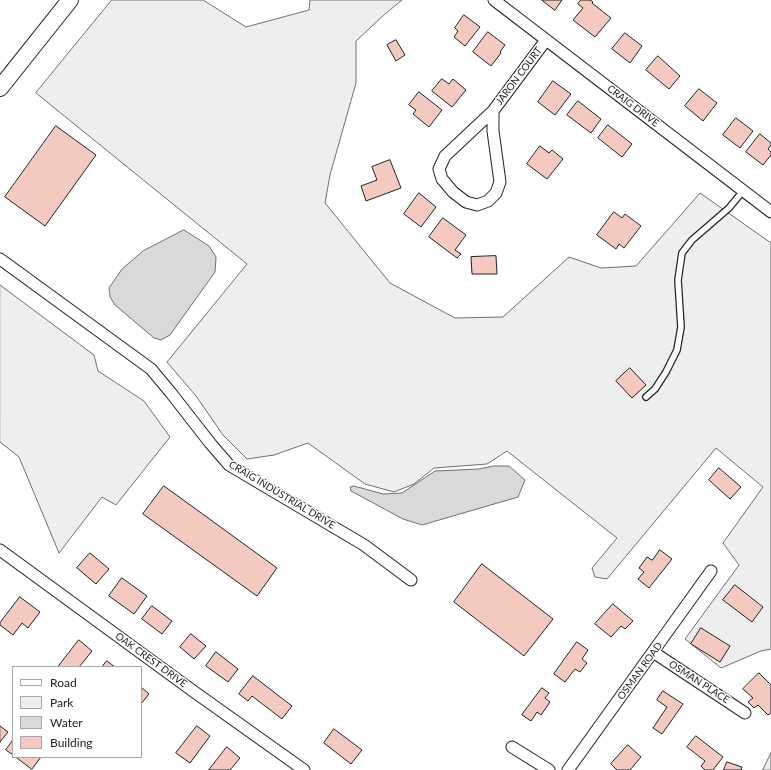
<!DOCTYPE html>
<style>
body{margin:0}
#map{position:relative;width:771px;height:770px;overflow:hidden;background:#fff;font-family:Lato,sans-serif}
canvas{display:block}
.legend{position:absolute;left:12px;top:666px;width:130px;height:92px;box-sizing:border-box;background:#fff;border:1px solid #a7a7a7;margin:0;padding:5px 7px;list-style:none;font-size:12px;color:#222}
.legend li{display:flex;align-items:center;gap:8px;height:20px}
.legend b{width:20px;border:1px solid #a7a7a7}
</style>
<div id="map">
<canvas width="771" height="770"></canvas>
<ul class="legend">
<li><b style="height:5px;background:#fff"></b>Road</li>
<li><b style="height:11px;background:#eee"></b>Park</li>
<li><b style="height:11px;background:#d9d9d9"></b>Water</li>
<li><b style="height:11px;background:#f3c9c0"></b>Building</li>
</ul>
</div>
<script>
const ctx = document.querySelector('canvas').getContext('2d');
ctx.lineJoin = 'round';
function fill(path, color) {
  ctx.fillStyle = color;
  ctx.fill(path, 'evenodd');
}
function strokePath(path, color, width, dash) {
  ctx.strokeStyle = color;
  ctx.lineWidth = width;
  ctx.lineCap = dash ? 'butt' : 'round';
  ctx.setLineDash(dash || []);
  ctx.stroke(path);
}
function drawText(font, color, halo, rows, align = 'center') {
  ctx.font = font + ' Lato,sans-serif';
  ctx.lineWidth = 3;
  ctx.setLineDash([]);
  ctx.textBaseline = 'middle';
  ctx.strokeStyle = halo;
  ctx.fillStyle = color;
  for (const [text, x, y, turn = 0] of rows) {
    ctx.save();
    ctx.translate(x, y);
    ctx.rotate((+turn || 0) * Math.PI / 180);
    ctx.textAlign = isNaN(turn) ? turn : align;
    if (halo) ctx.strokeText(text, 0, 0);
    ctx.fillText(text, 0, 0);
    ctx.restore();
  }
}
const green = new Path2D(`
 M 112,0 L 203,0 L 246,27 L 309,10 L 310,0 L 402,0 L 385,14 L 356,41 L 356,83 L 330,175 L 325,203 L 390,283 L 455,318 L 503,317 L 569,257 L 601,268 L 636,266 L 700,193 L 771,243 L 771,649 L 761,651 L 721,668 L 685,639 L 739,565 L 723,543 L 763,487 L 716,448 L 607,579 L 595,577 L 592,568 L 617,538 L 507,451 L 487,464 L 434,468 L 414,484 L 394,492 L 365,484 L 308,443 L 274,455 L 247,459 L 223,435 L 196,396 L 167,362 L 247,264 L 36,93 Z
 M 0,285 L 94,355 L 98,371 L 144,401 L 170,437 L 116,505 L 102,497 L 59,553 L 19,457 L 0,442 Z
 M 771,753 L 771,770 L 763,770 Z`);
fill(green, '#eee');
strokePath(green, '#6f6f6f', 1);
const water = new Path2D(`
 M 184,230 L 209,246 L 216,257 L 215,272 L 170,335 L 161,340 L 154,338 L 115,305 L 110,297 L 109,288 L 122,269 L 143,251 Z
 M 493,466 L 509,466 L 525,480 L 518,497 L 422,525 L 403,519 L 351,491 L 350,487 L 354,486 L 383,494 L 402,493 L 435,471 L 479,469 Z`);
fill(water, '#d9d9d9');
strokePath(water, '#6f6f6f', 1);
const building = new Path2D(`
 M 542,0 L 562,0 L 555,10 Z
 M 581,0 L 590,0 L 593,2 L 592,3 L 611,18 L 595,37 L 573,20 L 583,8 L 578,4 Z
 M 464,15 L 480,27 L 465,46 L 454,37 L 458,31 L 455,28 Z
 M 488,32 L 505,45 L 500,52 L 501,53 L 491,66 L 473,52 Z
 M 625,33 L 642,46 L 630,63 L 612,49 Z
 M 396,40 L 405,55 L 396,61 L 387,45 Z
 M 658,56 L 680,76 L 669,89 L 646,70 Z
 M 442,79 L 449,84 L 453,79 L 466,90 L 452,107 L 432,91 Z
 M 553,81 L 571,94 L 555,115 L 538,102 Z
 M 699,89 L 717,103 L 703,121 L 685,106 Z
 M 419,92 L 442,110 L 429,127 L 413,114 L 416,110 L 409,105 Z
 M 578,101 L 601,119 L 591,133 L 567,115 Z
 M 736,118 L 753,131 L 740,148 L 723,135 Z
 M 608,125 L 632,144 L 622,157 L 598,138 Z
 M 56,126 L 96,155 L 45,226 L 5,197 Z
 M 760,134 L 771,143 L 771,145 L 768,149 L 771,152 L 771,155 L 763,165 L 746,152 Z
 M 540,146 L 549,153 L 552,150 L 563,159 L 547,179 L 527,164 Z
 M 390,160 L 401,188 L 366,201 L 361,186 L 377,180 L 372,167 Z
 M 419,193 L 436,207 L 421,227 L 404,214 Z
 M 614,212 L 622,218 L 625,214 L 641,226 L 624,248 L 619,244 L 616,249 L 597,235 Z
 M 443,218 L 466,235 L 455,250 L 461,254 L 457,258 L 429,237 Z
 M 496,256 L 497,274 L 472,274 L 471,257 Z
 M 630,368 L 646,385 L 632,398 L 616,381 Z
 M 719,468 L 741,487 L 730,499 L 709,480 Z
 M 164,486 L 277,568 L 257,596 L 143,514 Z
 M 660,550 L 672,559 L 649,588 L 638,579 L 644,572 L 639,568 L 647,557 L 652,560 Z
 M 90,553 L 109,569 L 96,584 L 77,568 Z
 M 482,564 L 553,619 L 524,656 L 454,602 Z
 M 122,578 L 147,596 L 134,614 L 109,596 Z
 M 735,585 L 763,607 L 752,622 L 723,600 Z
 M 20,597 L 40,612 L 28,628 L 22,623 L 13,635 L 0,625 L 0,623 Z
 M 613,604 L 633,621 L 625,629 L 621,626 L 611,637 L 595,624 Z
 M 152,606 L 172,621 L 162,634 L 142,619 Z
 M 701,628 L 730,646 L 720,662 L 691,644 Z
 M 191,634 L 206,646 L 194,659 L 180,647 Z
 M 79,640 L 92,651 L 79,667 L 58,667 Z
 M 577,642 L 588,650 L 582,659 L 587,663 L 580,672 L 575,669 L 565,682 L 554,674 Z
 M 216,652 L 238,669 L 228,682 L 206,666 Z
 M 107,661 L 115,667 L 102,667 Z
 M 759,673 L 771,685 L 771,713 L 768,715 L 758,705 L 754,708 L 748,702 L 753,698 L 743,689 Z
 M 253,676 L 292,706 L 282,719 L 252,696 L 248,701 L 239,694 Z
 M 141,687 L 149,694 L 141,704 Z
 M 542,688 L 549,693 L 545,698 L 550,702 L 541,715 L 537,712 L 531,721 L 522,715 Z
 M 663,691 L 683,704 L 662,734 L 653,728 L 667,707 L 657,700 Z
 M 0,726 L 8,732 L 0,742 Z
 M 197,726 L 210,736 L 190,763 L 176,753 Z
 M 334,729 L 362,750 L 351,764 L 324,743 Z
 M 696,736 L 723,757 L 713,770 L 705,770 L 701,766 L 705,761 L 687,747 Z
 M 13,740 L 13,755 L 6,750 Z
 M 628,745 L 641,757 L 630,770 L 617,770 L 611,764 Z
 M 227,747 L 240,758 L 230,770 L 209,770 Z
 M 16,757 L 41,757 L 32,769 Z
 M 727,762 L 742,767 L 741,770 L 724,770 Z`);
fill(building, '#f3c9c0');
strokePath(building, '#222', 1);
const lane = new Path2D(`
 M 646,397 L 655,389 L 666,372 L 677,350 L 681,327 L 678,280 L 682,253 L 692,240 L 729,208 L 743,191`);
const street = new Path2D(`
 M 494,0 L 771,212
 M 493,111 L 493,131 L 500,182 L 496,193 L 488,201 L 477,205 L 466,202 L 453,192 L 442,179 L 439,169 L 445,156 L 493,111 L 546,40
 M 0,259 L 151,369 L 171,393 L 210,443 L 229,465 L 364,545 L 411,580
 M 0,550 L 193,691 L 304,770
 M 653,652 L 745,713
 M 512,747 L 549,770
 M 568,770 L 711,571`);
const secondary = new Path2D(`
 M 0,88 L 70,0`);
strokePath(lane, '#222', 8);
strokePath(street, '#222', 13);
strokePath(secondary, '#222', 18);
strokePath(lane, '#fff', 5.5);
strokePath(street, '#fff', 11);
strokePath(secondary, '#fff', 16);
drawText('10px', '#222', '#fff', [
 ["JARON COURT",519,76,-53],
 ["CRAIG DRIVE",633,106,37],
 ["CRAIG INDUSTRIAL DRIVE",282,495,31],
 ["OAK CREST DRIVE",151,660,36],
 ["OSMAN ROAD",640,671,-54],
 ["OSMAN PLACE",699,682,33]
]);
</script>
